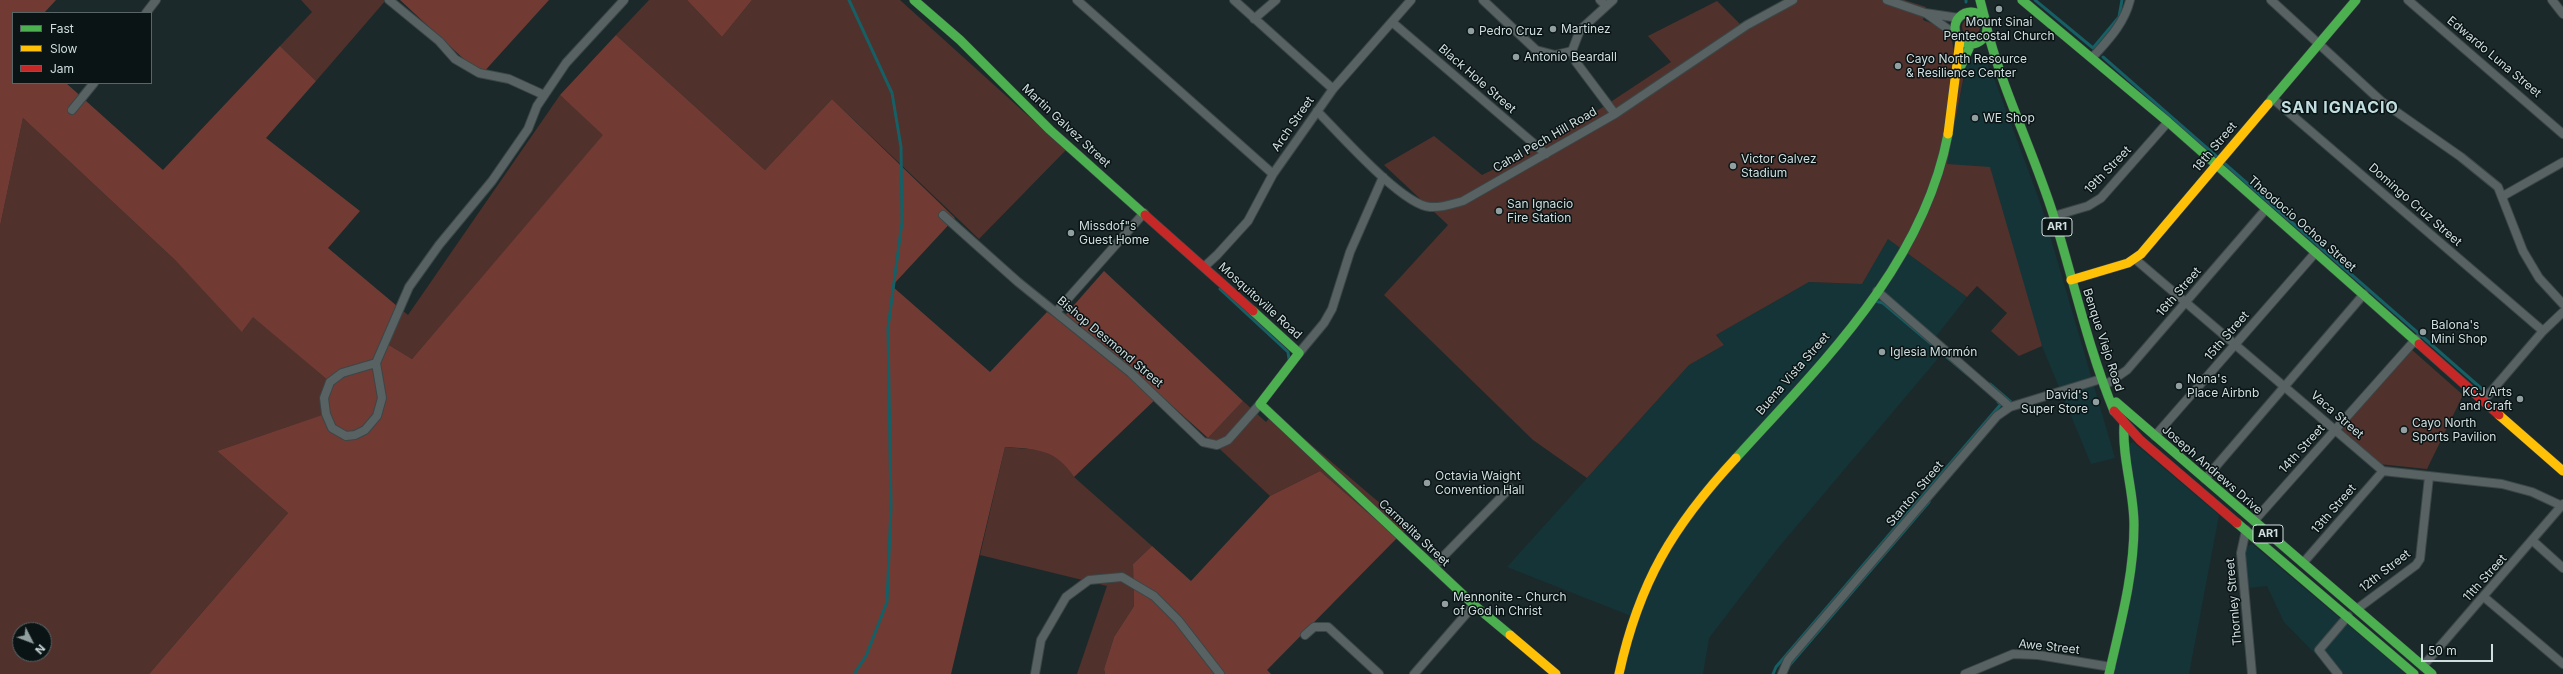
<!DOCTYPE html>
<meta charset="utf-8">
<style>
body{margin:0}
#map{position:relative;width:2563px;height:674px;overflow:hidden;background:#1c292a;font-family:Inter,sans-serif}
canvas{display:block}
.legend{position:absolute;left:12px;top:12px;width:140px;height:72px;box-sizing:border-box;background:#0a1415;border:1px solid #596566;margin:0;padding:5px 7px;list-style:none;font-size:12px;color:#d0dedf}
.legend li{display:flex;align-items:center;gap:8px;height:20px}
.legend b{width:20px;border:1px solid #596566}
.north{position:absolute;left:12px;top:622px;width:40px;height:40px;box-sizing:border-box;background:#0a1415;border:1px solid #596566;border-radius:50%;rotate:132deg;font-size:11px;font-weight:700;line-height:16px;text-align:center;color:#d0dedf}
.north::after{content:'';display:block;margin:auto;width:14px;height:18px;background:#919fa0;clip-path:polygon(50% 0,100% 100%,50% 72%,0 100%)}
.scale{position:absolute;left:2421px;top:644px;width:72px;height:18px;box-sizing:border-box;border:2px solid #d0dedf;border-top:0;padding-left:5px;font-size:12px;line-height:14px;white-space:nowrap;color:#d0dedf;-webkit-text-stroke:3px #0a1415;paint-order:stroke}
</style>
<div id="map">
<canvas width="2563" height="674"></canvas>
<ul class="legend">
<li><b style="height:5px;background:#4caf50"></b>Fast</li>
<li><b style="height:5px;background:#ffc107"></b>Slow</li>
<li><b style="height:5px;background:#c62828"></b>Jam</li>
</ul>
<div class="north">N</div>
<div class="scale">50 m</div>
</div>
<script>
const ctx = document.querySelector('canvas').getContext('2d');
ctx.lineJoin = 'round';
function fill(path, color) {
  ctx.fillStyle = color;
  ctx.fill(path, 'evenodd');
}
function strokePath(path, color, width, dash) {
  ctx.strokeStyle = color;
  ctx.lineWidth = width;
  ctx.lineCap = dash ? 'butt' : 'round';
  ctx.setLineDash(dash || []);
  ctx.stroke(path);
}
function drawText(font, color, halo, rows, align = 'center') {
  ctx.font = font + ' Inter,sans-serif';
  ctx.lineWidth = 3;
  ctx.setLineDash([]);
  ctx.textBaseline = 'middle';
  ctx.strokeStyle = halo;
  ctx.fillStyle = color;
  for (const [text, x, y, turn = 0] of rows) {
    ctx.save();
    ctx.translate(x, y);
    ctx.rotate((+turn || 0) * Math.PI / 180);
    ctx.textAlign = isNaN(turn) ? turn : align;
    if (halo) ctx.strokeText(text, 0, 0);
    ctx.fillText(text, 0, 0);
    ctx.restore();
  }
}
fill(new Path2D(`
 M 1977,54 L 1986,61 L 1994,78 L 2041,205 L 2115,458 L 2091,464 L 2042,346 L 1946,164 L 1967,64 Z
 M 1888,239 L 1967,297 L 1930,344 L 1940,356 L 1778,548 L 1709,638 L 1703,674 L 1620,674 L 1636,618 L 1507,567 L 1689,365 L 1724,345 L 1716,335 L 1809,282 L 1862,284 Z
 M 2133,442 L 2219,515 L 2189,674 L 2110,674 L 2138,548 L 2128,444 Z
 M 2252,544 L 2406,674 L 2335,674 L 2284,622 L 2267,586 L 2248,588 L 2244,552 L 2247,546 Z`), '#153437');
fill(new Path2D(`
 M 301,0 L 386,0 L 316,81 L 280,46 L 312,12 Z
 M 649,0 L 687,0 L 722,37 L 752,0 L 900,0 L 1066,150 L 979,239 L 832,99 L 765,170 L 616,35 Z
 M 1786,0 L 1904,0 L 1926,7 L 1923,20 L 1939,26 L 1951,35 L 1954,53 L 1950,74 L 1964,75 L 1947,164 L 1990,167 L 2042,346 L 2019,356 L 1991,331 L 2007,313 L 1977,286 L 1967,297 L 1888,239 L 1862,284 L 1809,282 L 1716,335 L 1724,345 L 1689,365 L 1587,478 L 1533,440 L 1384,295 L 1448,225 L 1384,165 L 1434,136 L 1482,175 L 1550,142 L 1671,62 L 1648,36 L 1717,1 L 1743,27 Z
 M1962 27a9 9 0 1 1 18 0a9 9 0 1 1-18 0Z
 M 560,95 L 604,135 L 412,359 L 384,342 L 397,306 L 408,315 Z
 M 23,118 L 175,260 L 243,331 L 253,316 L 330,382 L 326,414 L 217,451 L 288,513 L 149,674 L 0,674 L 0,226 ZM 20,630 L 44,630 L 44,654 L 20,654 Z
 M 2411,349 L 2463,395 L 2427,469 L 2379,464 L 2340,429 Z
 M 1243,401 L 1266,422 L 1274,413 L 1408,527 L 1397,538 L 1320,471 L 1270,496 L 1208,438 Z
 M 1005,447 L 1041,450 L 1065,462 L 1074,477 L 1152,546 L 1133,564 L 1134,606 L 1114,637 L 1104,669 L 1105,674 L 1077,674 L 1107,586 L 980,555 Z`), '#51312c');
fill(new Path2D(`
 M 0,0 L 56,0 L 44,13 L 13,13 L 13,83 L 66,83 L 163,170 L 280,46 L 316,81 L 266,138 L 360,211 L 328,248 L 397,306 L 384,342 L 412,359 L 603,135 L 560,95 L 616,35 L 765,170 L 832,99 L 955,218 L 892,286 L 990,372 L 1047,312 L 1060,321 L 1104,271 L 1243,401 L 1208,438 L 1160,395 L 1074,477 C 1056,449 1036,449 1005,447 L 951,674 L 149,674 L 288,513 L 217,451 L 325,414 L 330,382 L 253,317 L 242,332 L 175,260 L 23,118 L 0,226 Z
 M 400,0 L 549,0 L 481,75 Z
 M 687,0 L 752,0 L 722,37 Z
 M 1320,471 L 1397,538 L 1267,670 L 1271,674 L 1105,674 L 1104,669 L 1114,637 L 1134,606 L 1133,564 L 1152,546 L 1191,581 L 1270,496 Z`), '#713b34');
strokePath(new Path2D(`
 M 849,0 L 892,93 L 901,147 L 902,222 L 888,328 L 891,507 L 887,602 L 866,656 L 854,674
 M 2035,0 L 2093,48
 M 1966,2 L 1966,0
 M 2093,48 L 2119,17 L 2122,0
 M 2103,57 L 2482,389
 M 1220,289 L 1288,352 L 1289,359
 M 1875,301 L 1883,303 L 1967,374
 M 1990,384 L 2012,403
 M 1788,667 L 1929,502
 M 1773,674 L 1776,667 L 2001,404 L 1998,402`), '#165f65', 3);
const street = new Path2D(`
 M 389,0 L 439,41 L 455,59 L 479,73 L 509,79 L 544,95
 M 1077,0 L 1273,174
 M 1234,0 L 1333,89
 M 1483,0 L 1536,50 L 1555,55 L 1572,51
 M 1600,0 L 1606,6
 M 1613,0 L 1580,30 L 1572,51 L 1576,62 L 1615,114
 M 1887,0 L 1925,13 L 1959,18
 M 2271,0 L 2381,101 L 2461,157 L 2498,187 L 2523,251 L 2539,278 L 2563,304
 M 2408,0 L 2563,134
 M 2552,0 L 2563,14
 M 146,13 L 156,0
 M 1927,14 L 1956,35
 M 1254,19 L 1276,0
 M 1392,22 L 1546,154
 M 2092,58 C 2108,40 2124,24 2130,0
 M 2272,98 L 2543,331
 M 72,110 L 94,83
 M 1317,111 C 1339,133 1402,205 1430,207 C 1442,208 1452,204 1463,201 L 1615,114 L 1747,25 L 1793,0
 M 2503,196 L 2563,162
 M 943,215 L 1018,282 L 1131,373 L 1203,442 L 1217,445 L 1228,440 L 1260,404
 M 2054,216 L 2088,206 L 2101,198 L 2168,122
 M 2135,259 L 2383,471 L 2502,484 L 2532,492 L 2562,506
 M 1204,267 L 1217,255 L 1248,221 L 1273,174 L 1333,89 L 1411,0
 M 1877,291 L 2010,407
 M 1056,312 L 1144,213
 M 1299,353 L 1324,323 L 1332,309 L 1350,252 L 1383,177
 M 376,363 L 342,373 L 330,382 L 324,398 L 326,414 L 332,428 L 346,436 L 355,435 L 365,430 L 377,416 L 382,398 L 376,363 L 409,287 L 439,245 L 492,181 L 528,129 L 537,106 L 566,63 L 624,0
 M 2104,386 L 2127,370 L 2266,209
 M 2483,401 L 2543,331 L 2563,312
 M 2155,436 L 2316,252
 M 2205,479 L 2364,294
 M 2254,521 L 2416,339
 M 2246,530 L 2241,553 L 2252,674
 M 2533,541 L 2563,568
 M 2303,563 L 2383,471
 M 1433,567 L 1510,488
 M 2484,597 L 2563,664
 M 2357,609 L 2416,565 L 2420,559 L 2429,477
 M 1305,635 L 1314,627 L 1328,627 L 1379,674
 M 2423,666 L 2563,504
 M 1035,674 L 1041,640 L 1066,597 L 1089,580 L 1122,577 L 1154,596 L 1178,620 L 1220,674
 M 1414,674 L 1474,605
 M 1782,674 L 1788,660 L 1997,416 L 2010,407 L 2101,379
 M 1965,674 L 2013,654 L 2038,655 L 2111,667
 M 2338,674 L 2319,650 L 2348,616`);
const fast = new Path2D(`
 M 914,0 L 960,40 L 1050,130 L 1145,215
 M 1980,0 L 1986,23
 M 2022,0 L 2168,122 L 2419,344
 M1955 28a16 16 0 1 1 32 0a16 16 0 1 1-32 0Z
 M 1987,29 C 2004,94 2034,153 2054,217 C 2074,282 2088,348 2114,411
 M 1961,66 L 1971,44
 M 2268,104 L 2356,0
 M 1253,311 L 1299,353 L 1260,404 L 1474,605 L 1510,635
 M 2116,402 L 2432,674
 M 1736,458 C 1822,363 1923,266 1948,134
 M 2237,523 L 2414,674
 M 2109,674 C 2120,625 2134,576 2134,525 C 2134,491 2122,459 2124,425`);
const slow = new Path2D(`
 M 1948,134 L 1960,40
 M 2071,280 L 2128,263 L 2141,254 L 2268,104
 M 2499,415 L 2563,471
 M 1510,635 L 1556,674
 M 1619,674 C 1639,582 1673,526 1736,458`);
const jam = new Path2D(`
 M 1145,215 L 1253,311
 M 2419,344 L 2499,415
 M 2114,411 L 2140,440 L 2237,523`);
strokePath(street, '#3b4647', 10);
strokePath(fast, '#3b4647', 10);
strokePath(slow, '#3b4647', 10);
strokePath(jam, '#3b4647', 10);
strokePath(street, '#586263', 8);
strokePath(fast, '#4caf50', 9);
strokePath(slow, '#ffc107', 9);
strokePath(jam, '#c62828', 9);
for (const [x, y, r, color] of [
 [1999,9,4,"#919fa0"],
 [1553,29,4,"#919fa0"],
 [1471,31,4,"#919fa0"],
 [1516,57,4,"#919fa0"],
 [1898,66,4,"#919fa0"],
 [1975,118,4,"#919fa0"],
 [1733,166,4,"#919fa0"],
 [1499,211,4,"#919fa0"],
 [1071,233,4,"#919fa0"],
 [2423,332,4,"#919fa0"],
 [1882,352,4,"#919fa0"],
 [2179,386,4,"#919fa0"],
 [2520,399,4,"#919fa0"],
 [2096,402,4,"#919fa0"],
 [2404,430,4,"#919fa0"],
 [1427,483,4,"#919fa0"],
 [1445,604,4,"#919fa0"]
]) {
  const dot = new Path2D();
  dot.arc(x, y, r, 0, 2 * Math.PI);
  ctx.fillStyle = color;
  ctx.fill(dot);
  strokePath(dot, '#0a1415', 1.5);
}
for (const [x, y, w] of [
 [2057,227,30],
 [2268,534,30]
]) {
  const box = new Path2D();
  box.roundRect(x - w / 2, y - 9, w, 18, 3);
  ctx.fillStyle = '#0a1415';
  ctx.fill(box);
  strokePath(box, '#d0dedf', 1);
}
drawText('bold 11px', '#d0dedf', null, [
 ["AR1",2057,227],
 ["AR1",2268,534]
]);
drawText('12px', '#d0dedf', '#0a1415', [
 ["Mount Sinai",1999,22,"center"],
 ["Pentecostal Church",1999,36,"center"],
 ["Martinez",1561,29],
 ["Pedro Cruz",1479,31],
 ["Antonio Beardall",1524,57],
 ["Cayo North Resource",1906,59],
 ["& Resilience Center",1906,73],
 ["WE Shop",1983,118],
 ["Victor Galvez",1741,159],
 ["Stadium",1741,173],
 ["San Ignacio",1507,204],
 ["Fire Station",1507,218],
 ["Missdof\"s",1079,226],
 ["Guest Home",1079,240],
 ["Balona's",2431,325],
 ["Mini Shop",2431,339],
 ["Iglesia Mormón",1890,352],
 ["Nona's",2187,379],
 ["Place Airbnb",2187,393],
 ["KCJ Arts",2512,392,"right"],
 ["and Craft",2512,406,"right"],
 ["David's",2088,395,"right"],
 ["Super Store",2088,409,"right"],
 ["Cayo North",2412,423],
 ["Sports Pavilion",2412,437],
 ["Octavia Waight",1435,476],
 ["Convention Hall",1435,490],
 ["Mennonite - Church",1453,597],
 ["of God in Christ",1453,611]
], 'left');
drawText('12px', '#d0dedf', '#0a1415', [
 ["Edwardo Luna Street",2494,57,40],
 ["Black Hole Street",1477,79,41],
 ["Arch Street",1293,124,-55],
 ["Martin Galvez Street",1066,126,43],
 ["Cahal Pech Hill Road",1545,140,-30],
 ["18th Street",2215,147,-50],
 ["19th Street",2108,170,-46],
 ["Domingo Cruz Street",2415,205,41],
 ["Theodocio Ochoa Street",2302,224,41],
 ["16th Street",2179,292,-49],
 ["Mosquitoville Road",1260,301,42],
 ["15th Street",2227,336,-49],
 ["Benque Viejo Road",2103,340,72],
 ["Bishop Desmond Street",1110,342,40],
 ["Buena Vista Street",1793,374,-49],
 ["Vaca Street",2337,415,41],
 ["14th Street",2302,449,-48],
 ["Joseph Andrews Drive",2212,470,41],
 ["Stanton Street",1915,494,-50],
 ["13th Street",2334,509,-49],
 ["Carmelita Street",1414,533,43],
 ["12th Street",2385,571,-38],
 ["11th Street",2485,578,-48],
 ["Thornley Street",2234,602,-95],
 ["Awe Street",2049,647,6]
]);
ctx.letterSpacing = '1px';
drawText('bold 16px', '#c1dde0', '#0a1415', [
 ["SAN IGNACIO",2340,108]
]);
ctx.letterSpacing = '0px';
</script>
